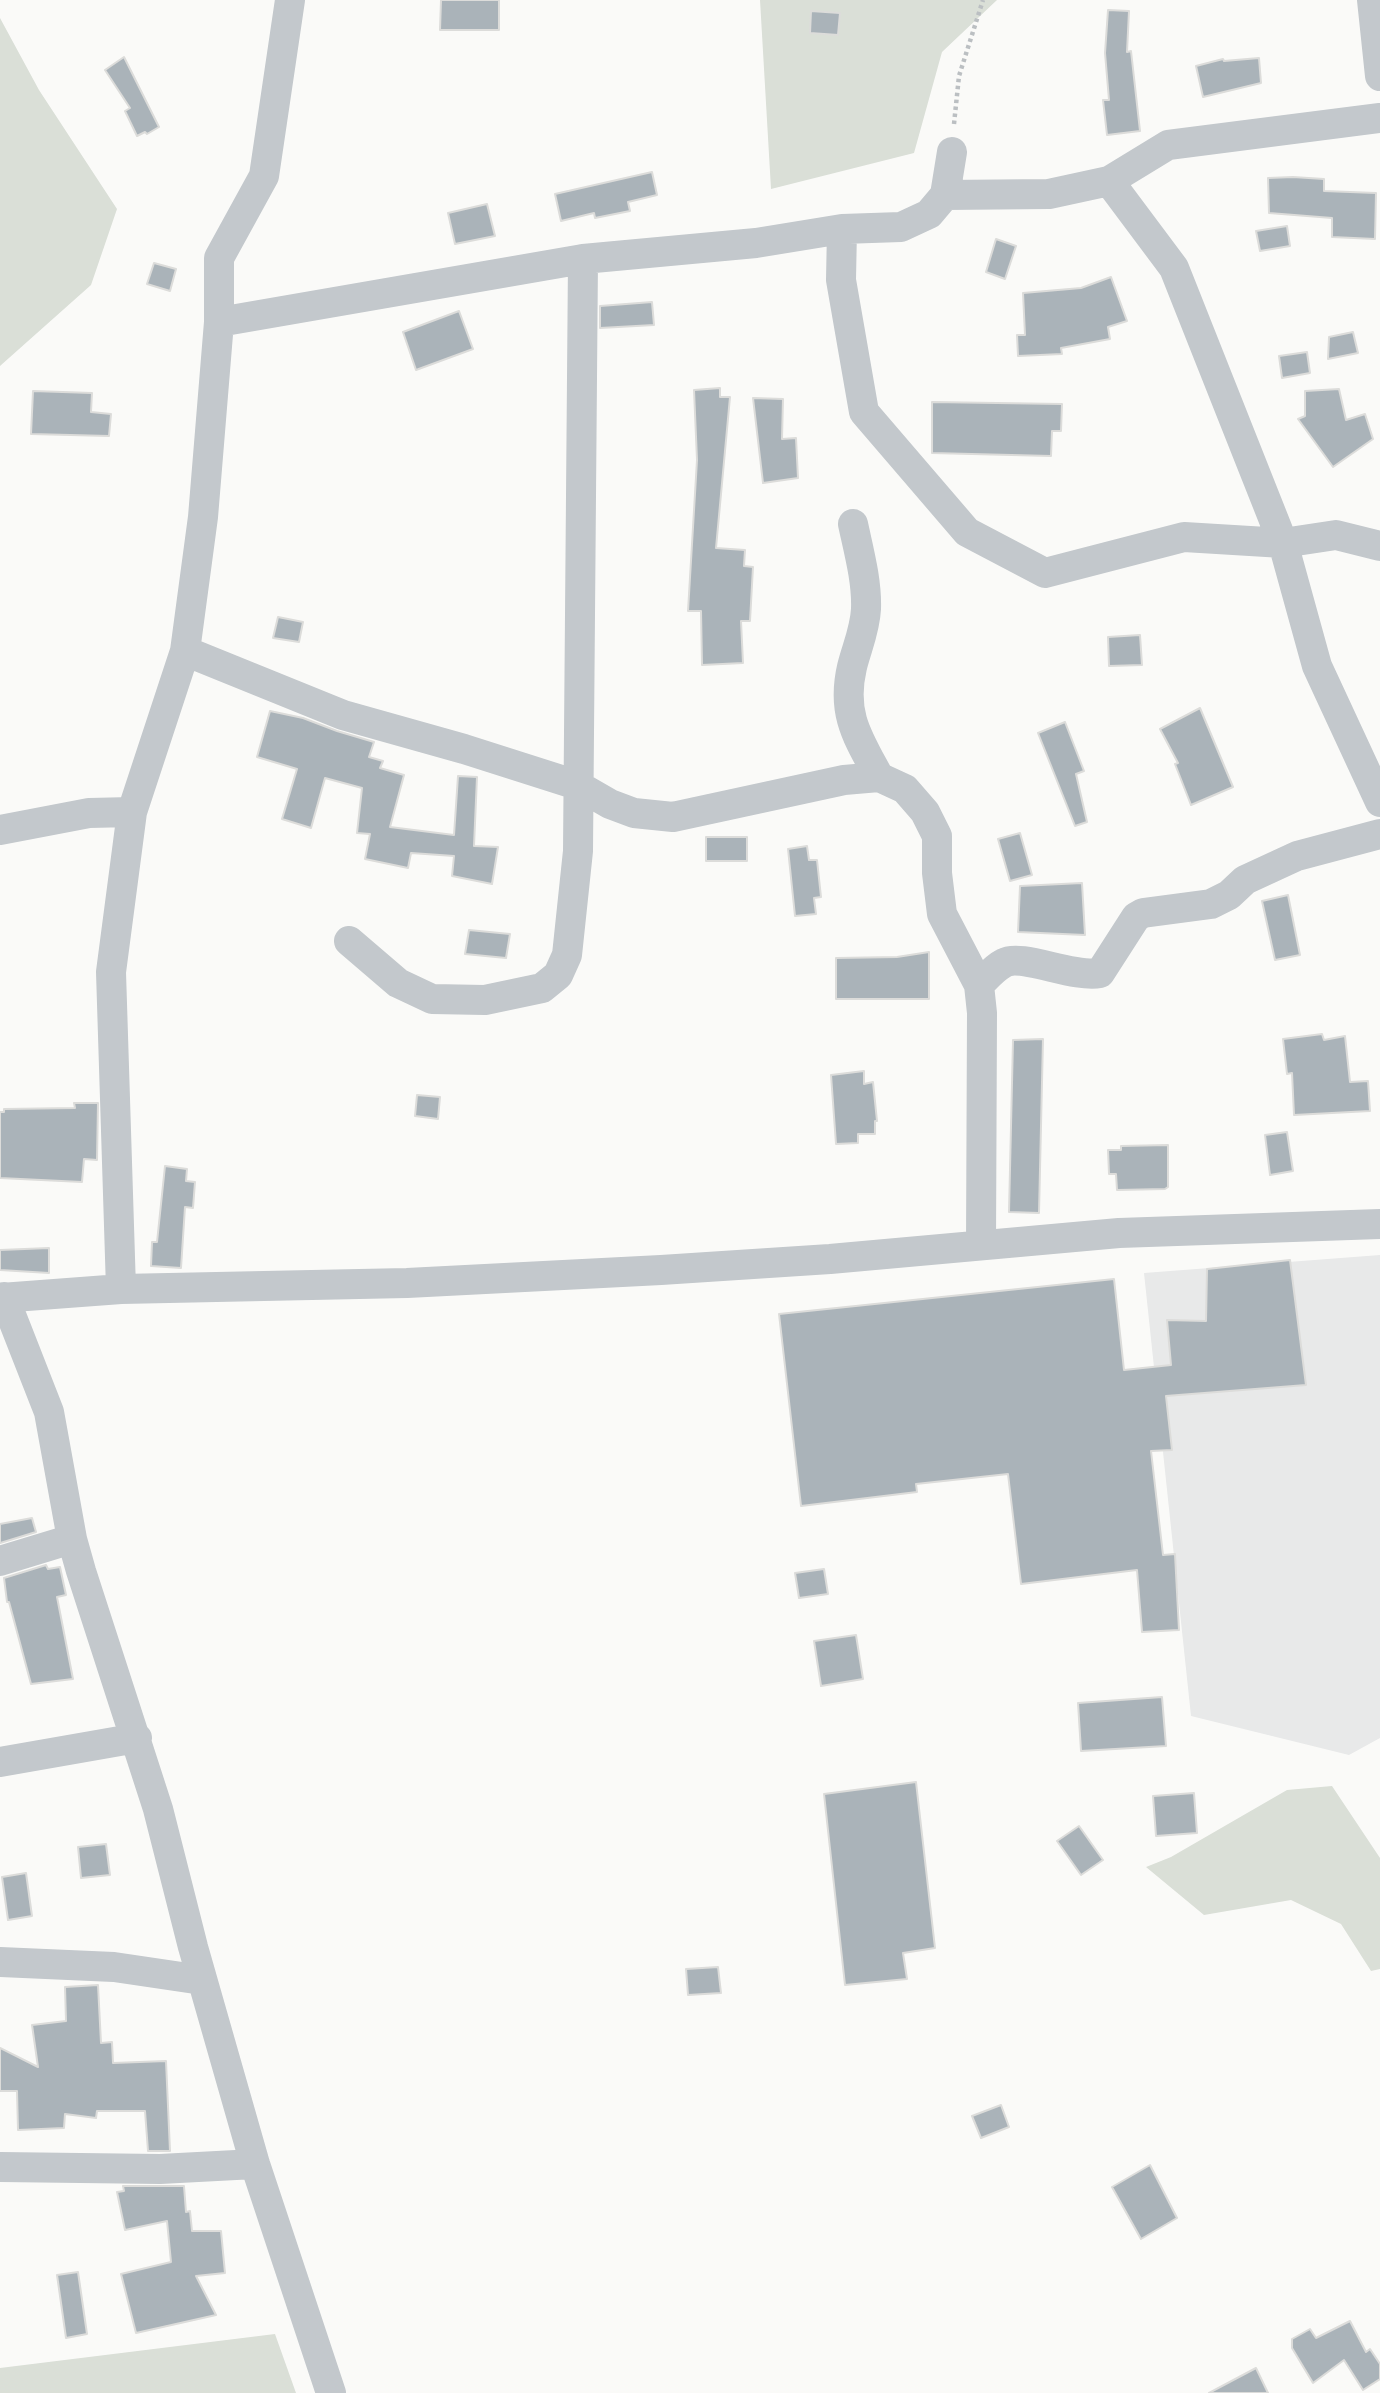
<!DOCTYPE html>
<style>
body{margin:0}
canvas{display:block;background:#fafaf8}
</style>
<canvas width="1380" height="2393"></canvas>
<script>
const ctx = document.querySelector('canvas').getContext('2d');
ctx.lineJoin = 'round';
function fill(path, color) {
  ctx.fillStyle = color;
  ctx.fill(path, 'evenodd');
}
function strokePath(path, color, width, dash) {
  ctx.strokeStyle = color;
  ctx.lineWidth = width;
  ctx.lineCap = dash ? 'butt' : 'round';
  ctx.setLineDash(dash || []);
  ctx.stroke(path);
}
fill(new Path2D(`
 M 1380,1255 L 1380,1738 L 1349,1755 L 1191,1716 L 1144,1273 Z`), '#e8e9e9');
fill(new Path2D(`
 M 760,0 L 997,0 L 942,52 L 914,153 L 771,189 Z
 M 0,18 L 39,90 L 117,209 L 91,285 L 0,366 Z
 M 1332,1786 L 1380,1858 L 1380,1969 L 1371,1971 L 1341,1924 L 1291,1900 L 1204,1915 L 1146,1867 L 1171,1857 L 1287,1790 Z
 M 275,2334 L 296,2393 L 0,2393 L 0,2368 Z`), '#dadfd7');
const building = new Path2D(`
 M 441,0 L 499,0 L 499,30 L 440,30 Z
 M 1108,10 L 1129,11 L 1127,52 L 1131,51 L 1140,131 L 1107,135 L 1103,100 L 1109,100 L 1105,53 Z
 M 811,11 L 840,13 L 838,35 L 810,33 Z
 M 124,57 L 159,127 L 147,134 L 145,132 L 137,136 L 125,111 L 130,108 L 105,70 Z
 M 1259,58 L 1261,83 L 1203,97 L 1196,66 L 1223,59 L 1224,61 Z
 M 652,172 L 657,195 L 628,202 L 630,211 L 595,218 L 594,213 L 561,221 L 555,194 Z
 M 1293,177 L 1324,179 L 1324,191 L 1376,193 L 1375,239 L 1332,237 L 1332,218 L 1269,213 L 1268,178 Z
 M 487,204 L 495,236 L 455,244 L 448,213 Z
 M 1287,226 L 1290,246 L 1260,251 L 1256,231 Z
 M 996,239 L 1016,246 L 1005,279 L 986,272 Z
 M 154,263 L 176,269 L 170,291 L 147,284 Z
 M 1111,277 L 1127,321 L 1108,327 L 1110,339 L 1061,348 L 1062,354 L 1018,356 L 1017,335 L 1025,335 L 1023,293 L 1081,288 Z
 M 652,302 L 654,325 L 600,328 L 600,306 Z
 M 459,311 L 473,349 L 416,370 L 403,332 Z
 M 1353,332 L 1358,353 L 1328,359 L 1329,337 Z
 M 1307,352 L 1310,373 L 1282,378 L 1279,356 Z
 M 720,388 L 720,397 L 730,397 L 716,548 L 745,550 L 744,566 L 753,567 L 750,621 L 741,621 L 743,663 L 702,665 L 701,611 L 688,611 L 697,460 L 694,390 Z
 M 1339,389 L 1346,420 L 1365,414 L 1373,439 L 1333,467 L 1298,419 L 1305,416 L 1305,391 Z
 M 33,391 L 92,393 L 91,412 L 111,414 L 109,436 L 31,434 Z
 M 753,398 L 783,399 L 782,439 L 796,438 L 798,478 L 763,483 Z
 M 932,402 L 1062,404 L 1061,431 L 1052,431 L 1051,456 L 932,453 Z
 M 278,617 L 303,622 L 299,642 L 273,638 Z
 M 1140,635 L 1142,665 L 1109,666 L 1108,637 Z
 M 1200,708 L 1233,787 L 1191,805 L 1175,764 L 1178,763 L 1160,729 Z
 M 270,711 L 303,718 L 337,731 L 374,742 L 369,757 L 383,761 L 380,768 L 404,775 L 390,827 L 454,835 L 458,776 L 477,777 L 474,846 L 498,847 L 492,884 L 452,876 L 454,856 L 411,853 L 408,868 L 365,859 L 370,834 L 357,833 L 362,788 L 325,778 L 311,828 L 282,819 L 297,769 L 257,757 Z
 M 1065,722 L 1084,771 L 1076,774 L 1087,822 L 1075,826 L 1038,733 Z
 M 1020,833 L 1032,875 L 1010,881 L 998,839 Z
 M 706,837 L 747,837 L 747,861 L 706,861 Z
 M 807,846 L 809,860 L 817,860 L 821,897 L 814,898 L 816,914 L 795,916 L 788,849 Z
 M 1082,883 L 1085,935 L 1018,932 L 1020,886 Z
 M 1288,895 L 1300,955 L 1275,960 L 1262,901 Z
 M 469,930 L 510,934 L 506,958 L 465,954 Z
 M 929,952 L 929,999 L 836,999 L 836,958 L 897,957 Z
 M 1322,1034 L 1324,1040 L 1345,1036 L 1350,1082 L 1368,1081 L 1370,1111 L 1294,1115 L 1292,1073 L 1287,1074 L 1283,1039 Z
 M 1043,1039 L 1039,1213 L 1009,1212 L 1013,1040 Z
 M 864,1071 L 864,1084 L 873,1082 L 877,1121 L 875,1121 L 875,1134 L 858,1134 L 858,1143 L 836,1144 L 831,1075 Z
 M 417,1095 L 440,1097 L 438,1119 L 415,1116 Z
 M 74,1103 L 98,1103 L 97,1160 L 84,1159 L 82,1182 L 0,1178 L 0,1112 L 4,1112 L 4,1109 L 75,1108 Z
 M 1287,1132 L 1293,1171 L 1270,1175 L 1265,1135 Z
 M 1168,1145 L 1168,1187 L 1165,1189 L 1117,1190 L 1116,1174 L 1109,1174 L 1108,1150 L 1121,1150 L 1121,1146 Z
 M 165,1166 L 187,1169 L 186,1181 L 195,1182 L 193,1208 L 185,1207 L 181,1268 L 151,1266 L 152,1242 L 157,1242 Z
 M 49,1248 L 49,1273 L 0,1270 L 0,1250 Z
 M 1290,1260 L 1306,1385 L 1166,1396 L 1172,1450 L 1151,1451 L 1163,1555 L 1175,1554 L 1179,1630 L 1142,1632 L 1137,1570 L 1021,1584 L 1008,1474 L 916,1484 L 917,1492 L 801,1506 L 779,1314 L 1114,1279 L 1124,1370 L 1171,1365 L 1167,1320 L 1206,1321 L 1207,1269 Z
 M 32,1518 L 36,1532 L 0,1543 L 0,1524 Z
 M 46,1565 L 48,1569 L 60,1567 L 66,1595 L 57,1597 L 73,1679 L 31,1684 L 9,1602 L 7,1602 L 4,1578 Z
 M 824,1569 L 828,1594 L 799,1598 L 795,1573 Z
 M 856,1635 L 863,1679 L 821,1686 L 814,1641 Z
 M 1162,1697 L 1166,1746 L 1081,1751 L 1078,1703 Z
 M 916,1782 L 935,1948 L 903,1953 L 907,1979 L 845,1985 L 824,1794 Z
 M 1194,1793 L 1197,1833 L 1156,1836 L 1153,1796 Z
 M 1079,1826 L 1103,1860 L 1081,1875 L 1057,1841 Z
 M 106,1844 L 110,1875 L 81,1878 L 78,1847 Z
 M 26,1873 L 32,1916 L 8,1920 L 2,1877 Z
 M 718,1967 L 721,1993 L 688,1995 L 686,1969 Z
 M 98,1985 L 101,2043 L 112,2042 L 113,2063 L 166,2061 L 170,2151 L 148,2151 L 145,2111 L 97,2111 L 96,2118 L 65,2114 L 64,2128 L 18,2130 L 17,2091 L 0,2091 L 0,2048 L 38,2067 L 32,2025 L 66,2021 L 65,1987 Z
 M 1001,2105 L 1009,2127 L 981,2138 L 972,2116 Z
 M 1150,2165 L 1177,2218 L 1141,2239 L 1112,2187 Z
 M 123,2186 L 184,2186 L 186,2212 L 190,2211 L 192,2231 L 221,2231 L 225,2273 L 196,2276 L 216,2315 L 136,2333 L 121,2274 L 171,2262 L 167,2221 L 125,2230 L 117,2192 L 124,2191 Z
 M 78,2272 L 87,2334 L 66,2338 L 57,2275 Z
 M 1350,2321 L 1366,2352 L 1370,2349 L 1380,2364 L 1380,2379 L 1363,2390 L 1344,2360 L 1313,2383 L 1292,2348 L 1292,2339 L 1310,2329 L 1316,2338 Z
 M 1256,2368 L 1268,2393 L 1209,2393 Z`);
fill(building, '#aab3b9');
strokePath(building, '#dcdcda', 2);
strokePath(new Path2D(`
 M 954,124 L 959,76 L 983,0`), '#bbbfc2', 4.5, [3.5, 3.5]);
strokePath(new Path2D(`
 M 1372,0 L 1380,76
 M 1109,181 L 1174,268 L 1283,543 L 1317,666 L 1380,802
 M 945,195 L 1049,194 L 1109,181 L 1168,145 L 1380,118
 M 842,229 L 841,280 L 864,412 L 967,532 L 1045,573 L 1184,537 L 1283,543 L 1336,535 L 1380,546
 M 583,259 L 756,243 L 842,229 L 901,227 L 929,214 L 945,195 L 952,152
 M 219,322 L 583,259 L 578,851 L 567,955 L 558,975 L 542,988 L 485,1000 L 432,999 L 398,983 L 349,941
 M 853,524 C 859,552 867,581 866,609 C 865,630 857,647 852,667 C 841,714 858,738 879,777
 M 185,651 L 343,715 L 464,749 L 577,785 L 610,804 L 634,813 L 673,817 L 844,780 L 879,777 L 905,789 L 925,812 L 937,836 L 937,873 L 942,914 L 979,985 L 982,1013 L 981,1245
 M 0,830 L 89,813 L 132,812
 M 979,985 C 986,978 994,968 1004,963 C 1021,953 1073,978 1100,973 L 1136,917 L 1143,913 L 1211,904 L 1229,895 L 1245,880 L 1297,856 L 1380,834
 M 121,1289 L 111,972 L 132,812 L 185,651 L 203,517 L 219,322 L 219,258 L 264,176 L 290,0
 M 4,1297 L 49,1412 L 72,1539 L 81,1571 L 158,1809 L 193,1947 L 255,2164 L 331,2393
 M 0,1298 L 121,1289 L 407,1283 L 661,1270 L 830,1259 L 1119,1233 L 1380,1224
 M 0,1561 L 72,1539
 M 0,1762 L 137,1738
 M 0,1962 L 114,1967 L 202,1980
 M 0,2167 L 160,2169 L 255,2164`), '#c3c8cc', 30);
</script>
